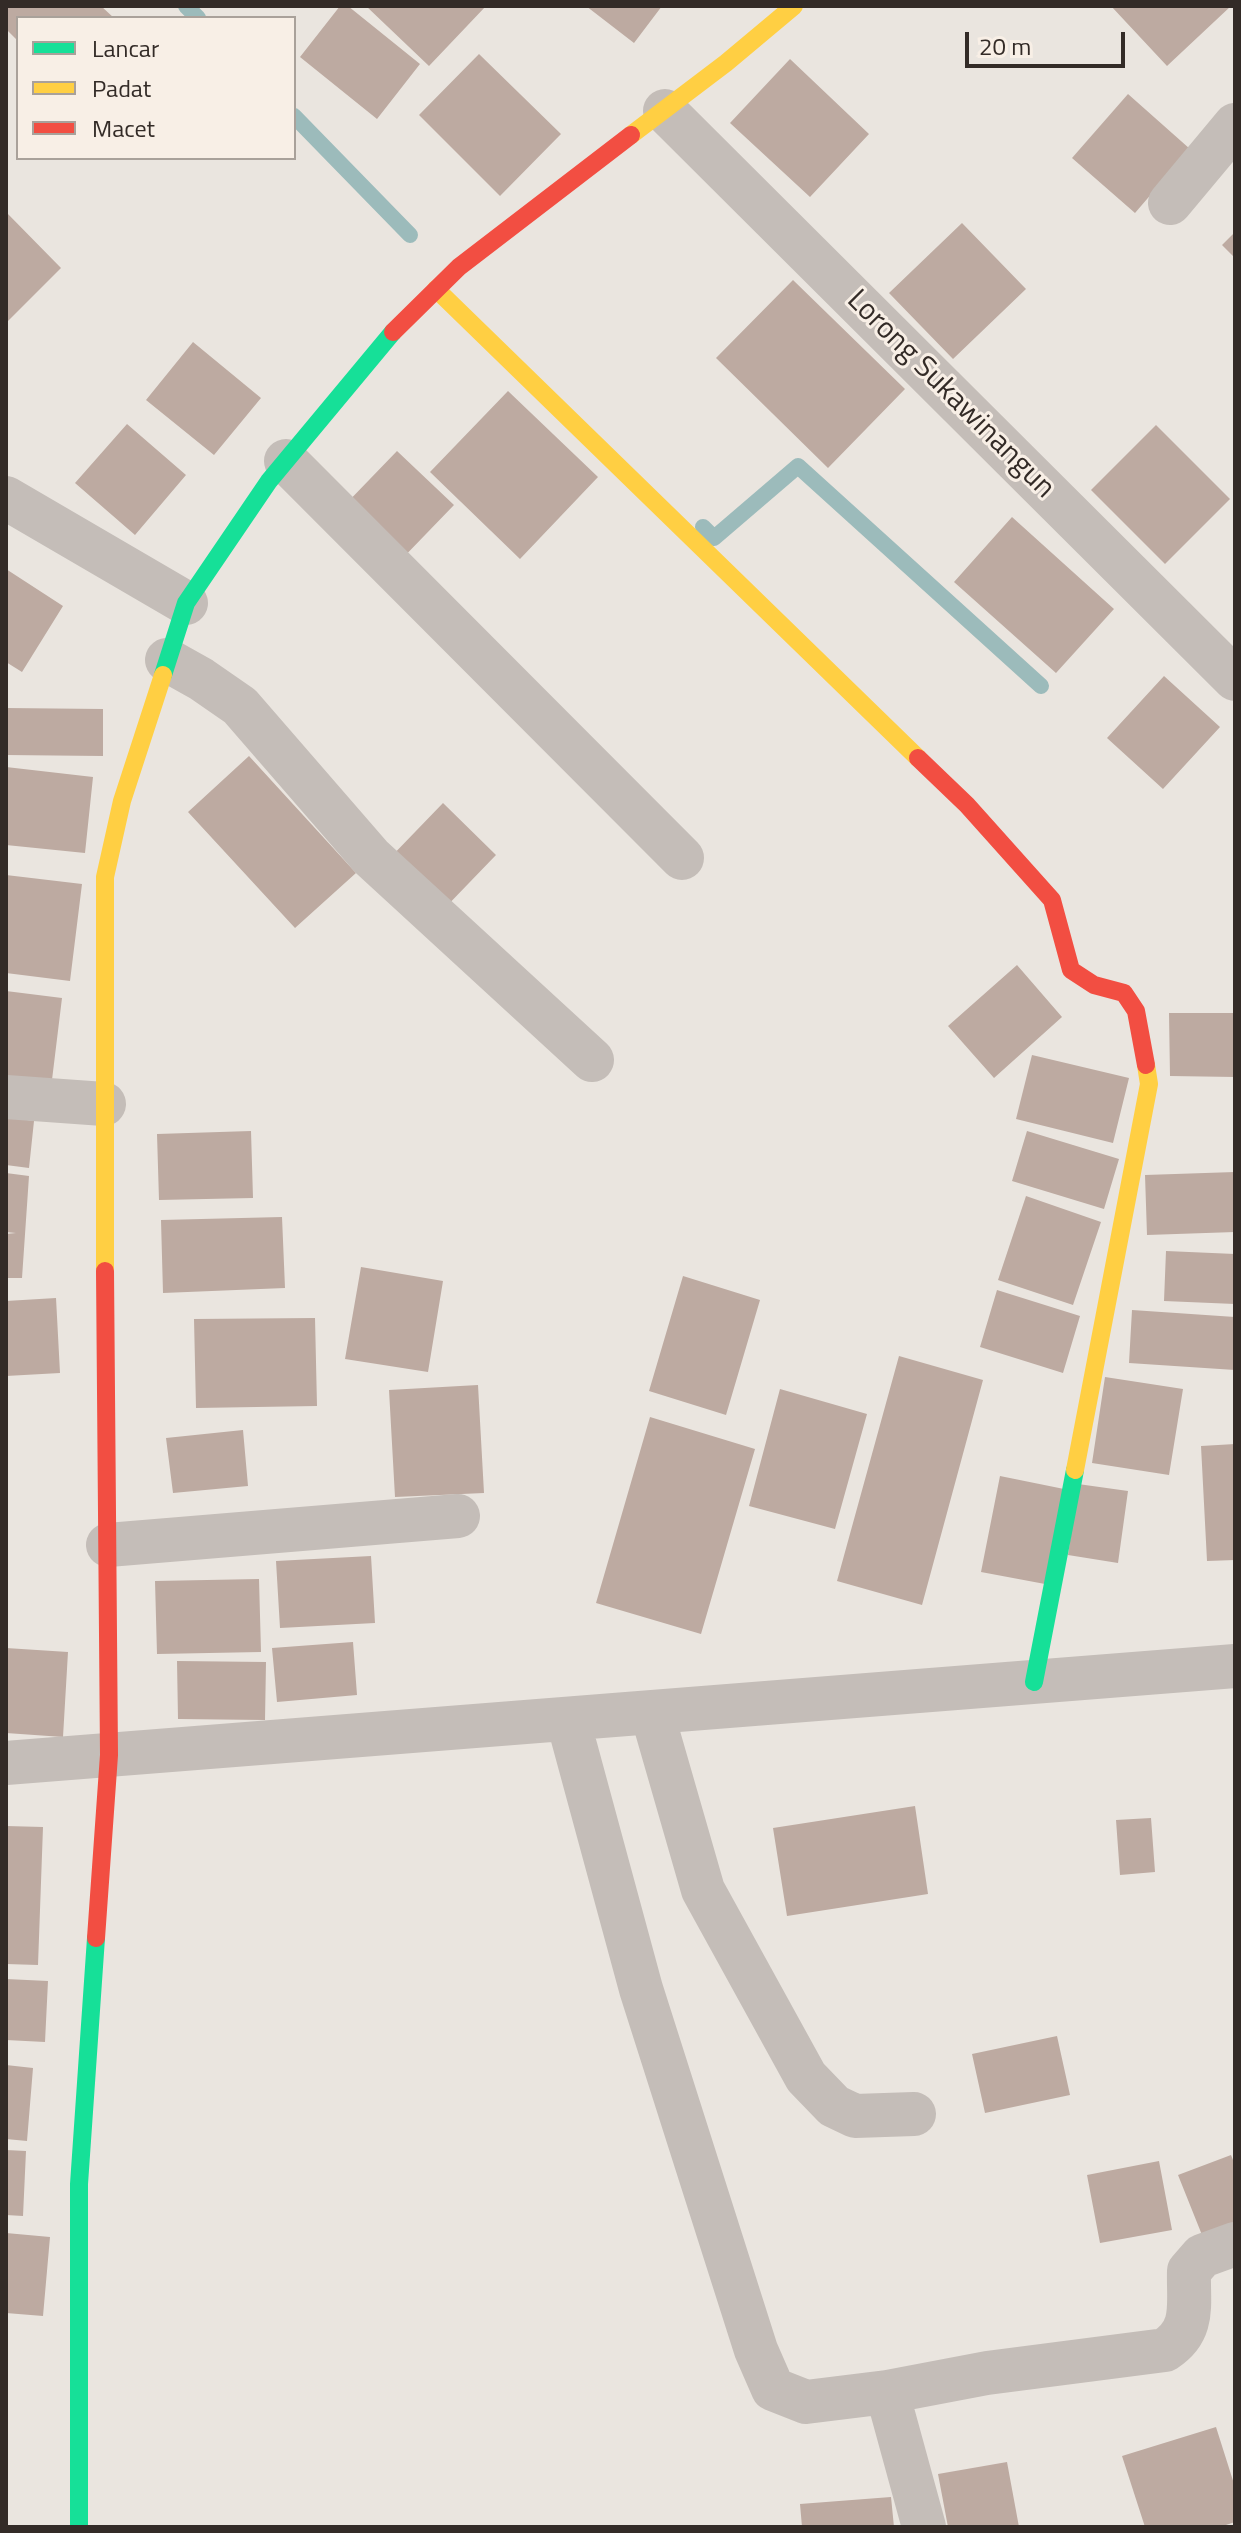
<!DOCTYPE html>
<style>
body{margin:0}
#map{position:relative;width:1241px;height:2533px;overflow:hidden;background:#eae5df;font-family:"Titillium Web",sans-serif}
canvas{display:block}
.frame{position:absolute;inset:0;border:8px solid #332b27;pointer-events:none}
.legend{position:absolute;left:16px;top:16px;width:280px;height:144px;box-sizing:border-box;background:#f8efe6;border:2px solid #a9a19a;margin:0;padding:10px 14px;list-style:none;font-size:24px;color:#332b27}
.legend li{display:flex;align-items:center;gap:16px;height:40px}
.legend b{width:40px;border:2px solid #a9a19a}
.scale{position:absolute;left:965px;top:32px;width:160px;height:36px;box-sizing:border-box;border:4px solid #332b27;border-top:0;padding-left:10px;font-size:24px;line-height:28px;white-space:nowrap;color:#332b27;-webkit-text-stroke:6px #f8efe6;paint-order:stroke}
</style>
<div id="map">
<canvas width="1241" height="2533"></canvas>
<div class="frame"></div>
<ul class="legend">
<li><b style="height:10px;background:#16e098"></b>Lancar</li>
<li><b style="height:10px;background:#ffcf43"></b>Padat</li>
<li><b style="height:10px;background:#f24e42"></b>Macet</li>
</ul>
<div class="scale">20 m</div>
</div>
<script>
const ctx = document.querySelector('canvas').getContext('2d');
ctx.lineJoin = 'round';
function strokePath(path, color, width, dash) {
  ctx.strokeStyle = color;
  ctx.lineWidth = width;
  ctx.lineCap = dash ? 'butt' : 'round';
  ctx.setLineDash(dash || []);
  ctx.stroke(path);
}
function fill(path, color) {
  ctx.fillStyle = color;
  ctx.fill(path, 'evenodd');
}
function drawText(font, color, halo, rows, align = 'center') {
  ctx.font = font + ' "Titillium Web",sans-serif';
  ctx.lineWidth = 6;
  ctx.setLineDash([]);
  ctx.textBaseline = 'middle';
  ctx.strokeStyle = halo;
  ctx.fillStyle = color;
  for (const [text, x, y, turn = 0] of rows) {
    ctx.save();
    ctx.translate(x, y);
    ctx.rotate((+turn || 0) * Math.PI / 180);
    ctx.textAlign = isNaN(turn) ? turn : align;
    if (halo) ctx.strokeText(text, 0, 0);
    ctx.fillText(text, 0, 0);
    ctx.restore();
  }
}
strokePath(new Path2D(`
 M 186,6 L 198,18
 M 294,116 L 410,235
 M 703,527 L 714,538 L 798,466 L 1041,686`), '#9cbbbb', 16);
fill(new Path2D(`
 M 6,6 L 101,6 L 114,18 L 18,18 L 18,41 L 6,29 Z
 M 340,6 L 348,6 L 420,64 L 377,119 L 300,57 Z
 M 366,6 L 486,6 L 429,66 Z
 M 586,6 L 662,6 L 634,43 Z
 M 1111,6 L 1231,6 L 1167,66 Z
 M 479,54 L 561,134 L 500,196 L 419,115 Z
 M 790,59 L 869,134 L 810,197 L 730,123 Z
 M 1128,94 L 1190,149 L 1135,213 L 1072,158 Z
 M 6,212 L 61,268 L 6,323 Z
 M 962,223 L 1026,289 L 953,359 L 889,293 Z
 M 1235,232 L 1235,258 L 1222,245 Z
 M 793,280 L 905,389 L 828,468 L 716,358 Z
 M 193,342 L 261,398 L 214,455 L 146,400 Z
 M 508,391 L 598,477 L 520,559 L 430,472 Z
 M 127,424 L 186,475 L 135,535 L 75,483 Z
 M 1156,425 L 1230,499 L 1165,564 L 1091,490 Z
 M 397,451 L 454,505 L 397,564 L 341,509 Z
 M 1012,517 L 1114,609 L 1056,673 L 954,582 Z
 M 6,569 L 63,606 L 22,672 L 6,662 Z
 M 1164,676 L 1220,727 L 1163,789 L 1107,738 Z
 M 6,708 L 103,709 L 103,756 L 6,755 Z
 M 249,756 L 356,873 L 295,928 L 188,812 Z
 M 6,767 L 93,777 L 85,853 L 6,845 Z
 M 443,803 L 496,855 L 441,912 L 387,861 Z
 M 6,875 L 82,884 L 70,981 L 6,973 Z
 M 1017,965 L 1062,1017 L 994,1078 L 948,1026 Z
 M 6,991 L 62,998 L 51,1088 L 6,1082 Z
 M 1169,1013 L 1235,1013 L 1235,1077 L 1170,1076 Z
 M 1032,1055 L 1129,1078 L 1113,1143 L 1016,1119 Z
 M 6,1117 L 34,1121 L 29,1168 L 6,1165 Z
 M 251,1131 L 253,1198 L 159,1200 L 157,1134 Z
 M 1027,1131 L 1119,1159 L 1104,1209 L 1012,1181 Z
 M 1235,1172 L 1235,1232 L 1147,1235 L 1145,1175 Z
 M 6,1173 L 29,1176 L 22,1278 L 6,1278 L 6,1234 L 16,1233 L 6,1232 Z
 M 1026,1196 L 1101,1222 L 1073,1305 L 998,1280 Z
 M 282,1217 L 285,1288 L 163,1293 L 161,1220 Z
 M 1166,1251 L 1235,1254 L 1235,1304 L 1164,1301 Z
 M 361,1267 L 443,1281 L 428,1372 L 345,1359 Z
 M 683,1276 L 760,1300 L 726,1415 L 649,1391 Z
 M 997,1290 L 1080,1316 L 1063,1373 L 980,1347 Z
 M 56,1298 L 60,1373 L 6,1376 L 6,1301 Z
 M 1132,1310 L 1235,1317 L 1235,1370 L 1129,1363 Z
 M 315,1318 L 317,1406 L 196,1408 L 194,1319 Z
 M 899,1356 L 983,1380 L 922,1605 L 837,1581 Z
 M 1105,1377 L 1183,1389 L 1169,1475 L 1092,1463 Z
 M 478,1385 L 484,1493 L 395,1497 L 389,1390 Z
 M 780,1389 L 867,1414 L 835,1529 L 749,1506 Z
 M 650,1417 L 755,1449 L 701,1634 L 596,1603 Z
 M 243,1430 L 248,1486 L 173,1493 L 166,1438 Z
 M 1235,1444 L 1235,1560 L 1207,1561 L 1201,1446 Z
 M 1000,1476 L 1064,1489 L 1045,1584 L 981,1572 Z
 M 1078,1484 L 1128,1491 L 1118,1563 L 1068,1555 Z
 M 371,1556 L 375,1623 L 280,1628 L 276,1561 Z
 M 259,1579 L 261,1652 L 157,1654 L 155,1581 Z
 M 353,1642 L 357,1695 L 277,1702 L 272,1648 Z
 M 6,1648 L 68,1652 L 63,1737 L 6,1733 Z
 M 177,1661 L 266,1662 L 265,1720 L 178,1719 Z
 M 915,1806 L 928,1894 L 787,1916 L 773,1828 Z
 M 1151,1818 L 1155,1872 L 1120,1875 L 1116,1820 Z
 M 6,1826 L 43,1827 L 38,1965 L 6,1964 Z
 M 6,1979 L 48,1981 L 45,2042 L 6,2040 Z
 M 1057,2036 L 1070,2095 L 985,2113 L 972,2054 Z
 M 6,2065 L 33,2068 L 27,2141 L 6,2139 Z
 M 6,2150 L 26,2151 L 23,2216 L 6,2215 Z
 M 1231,2155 L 1235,2165 L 1235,2234 L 1206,2245 L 1178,2175 Z
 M 1159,2161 L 1172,2230 L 1100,2243 L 1087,2175 Z
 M 6,2233 L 50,2237 L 43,2316 L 6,2313 Z
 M 1216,2427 L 1235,2487 L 1235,2522 L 1220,2527 L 1145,2527 L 1122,2456 Z
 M 1007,2462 L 1019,2527 L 948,2527 L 938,2474 Z
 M 891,2497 L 894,2527 L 802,2527 L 800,2504 Z`), '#bdaaa1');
strokePath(new Path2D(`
 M 665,111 L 1235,679
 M 1170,203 L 1235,125
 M 286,461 L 682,858
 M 6,498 L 186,603
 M 167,660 L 201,679 L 240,706 L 371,857 L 592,1060
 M 6,1097 L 104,1104
 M 108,1545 L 458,1516
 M 652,1713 L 703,1890 L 806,2077 L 834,2106 L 855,2116 L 914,2114
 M 568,1720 L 641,1989 L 756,2350 L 773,2389 L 806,2402 L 887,2392 L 987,2373 L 1165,2350 C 1196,2330 1188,2304 1189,2271 L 1202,2256 L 1235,2244
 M 6,1763 L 1235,1666
 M 887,2392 L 924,2527`), '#c4bdb8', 44);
strokePath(new Path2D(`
 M 163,675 L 186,603 L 269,481 L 393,332
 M 1034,1682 L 1075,1470
 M 79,2527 L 79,2184 L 96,1938`), '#16e098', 18);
strokePath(new Path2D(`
 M 631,135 L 726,63 L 794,6
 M 436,289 L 918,758
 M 105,1271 L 105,877 L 122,801 L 163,675
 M 1075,1470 L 1149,1084 L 1146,1065`), '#ffcf43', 18);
strokePath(new Path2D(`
 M 393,332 L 459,267 L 631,135
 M 918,758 L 967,805 L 1052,900 L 1071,970 L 1094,985 L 1124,993 L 1136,1011 L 1146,1065
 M 96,1938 L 109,1755 L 105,1271`), '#f24e42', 18);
drawText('30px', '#332b27', '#f8efe6', [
 ["Lorong Sukawinangun",950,395,45]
]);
</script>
